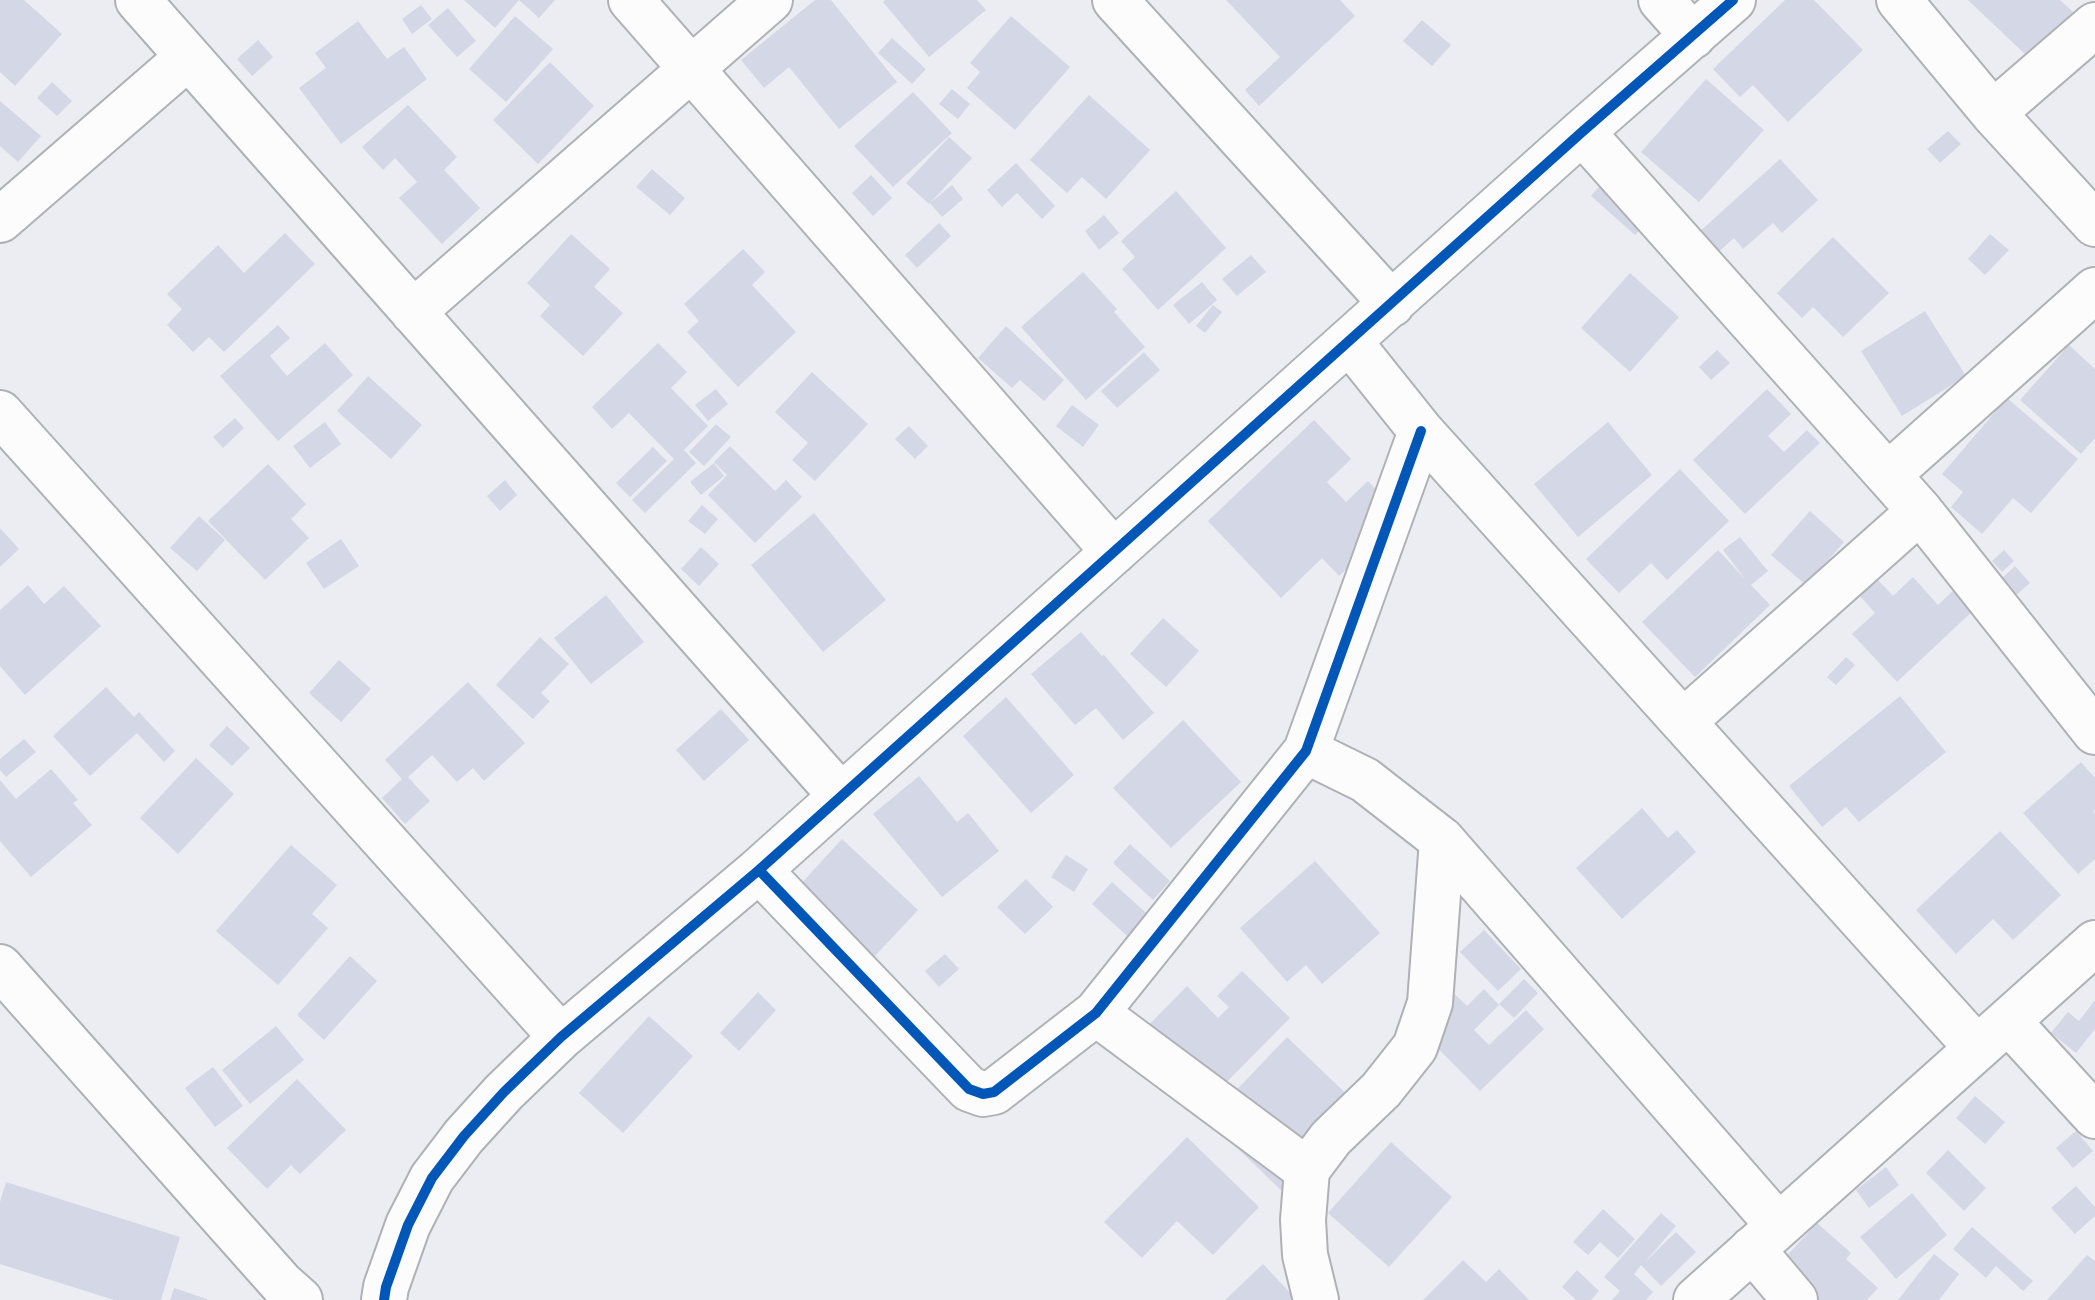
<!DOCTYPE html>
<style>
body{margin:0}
canvas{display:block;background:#ecedf2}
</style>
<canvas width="2095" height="1300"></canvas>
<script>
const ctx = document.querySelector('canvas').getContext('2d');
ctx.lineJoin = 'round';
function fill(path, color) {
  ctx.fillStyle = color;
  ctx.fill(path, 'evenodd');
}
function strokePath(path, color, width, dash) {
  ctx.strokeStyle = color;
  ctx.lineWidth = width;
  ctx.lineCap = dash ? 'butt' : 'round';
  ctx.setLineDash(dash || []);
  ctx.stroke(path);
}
fill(new Path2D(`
 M 0,0 L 24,0 L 62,34 L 15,86 L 0,72 Z
 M 464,0 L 519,0 L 495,28 Z
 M 519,0 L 555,0 L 539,18 Z
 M 815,0 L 831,0 L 897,82 L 839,129 L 789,67 L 764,88 L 741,60 Z
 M 885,0 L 977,0 L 986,10 L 929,57 L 883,2 Z
 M 1226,0 L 1340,0 L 1355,16 L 1259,106 L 1245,90 L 1280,57 Z
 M 1785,0 L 1814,0 L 1863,50 L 1788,122 L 1753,85 L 1740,97 L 1713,69 Z
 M 1968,0 L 2060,0 L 2073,12 L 2029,58 Z
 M 421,5 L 432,19 L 412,34 L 402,19 Z
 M 448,8 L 476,41 L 457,57 L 428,25 Z
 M 515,16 L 553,49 L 506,102 L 469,69 Z
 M 1011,16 L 1070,67 L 1015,130 L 967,88 L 980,72 L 970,63 Z
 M 1422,20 L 1451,45 L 1432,66 L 1403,41 Z
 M 358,21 L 387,59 L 404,47 L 427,79 L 341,144 L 299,88 L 326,68 L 315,53 Z
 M 892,38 L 926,69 L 912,84 L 878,53 Z
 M 258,40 L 273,57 L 252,76 L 237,59 Z
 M 550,62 L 594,106 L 538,164 L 493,120 Z
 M 1706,79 L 1764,130 L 1699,202 L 1641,152 Z
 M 52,82 L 72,101 L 57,116 L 37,98 Z
 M 952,89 L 970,104 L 958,119 L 939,104 Z
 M 913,92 L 952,133 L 893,187 L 854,146 Z
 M 1089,95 L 1150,150 L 1106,199 L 1082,177 L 1067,193 L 1030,160 Z
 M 0,101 L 41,136 L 18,162 L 0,146 Z
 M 408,105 L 457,157 L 444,170 L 480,208 L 442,244 L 399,198 L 417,182 L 395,158 L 383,170 L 362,147 Z
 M 1948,131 L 1961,144 L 1940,163 L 1927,149 Z
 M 949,137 L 972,158 L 931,202 L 952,185 L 963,199 L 942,217 L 930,203 L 929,204 L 906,183 Z
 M 1780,159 L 1818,200 L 1782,233 L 1773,223 L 1743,249 L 1734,238 L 1715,255 L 1697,234 Z
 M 1016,163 L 1055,206 L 1042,219 L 1017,193 L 1002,207 L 987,190 Z
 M 652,169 L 685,198 L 670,215 L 636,187 Z
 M 871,175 L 892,198 L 873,216 L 852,193 Z
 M 1603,182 L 1647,222 L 1635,235 L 1591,196 Z
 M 1176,191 L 1226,248 L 1158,310 L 1122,269 L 1135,257 L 1121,241 Z
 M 1104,215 L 1119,233 L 1099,250 L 1085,231 Z
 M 939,223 L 951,236 L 917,268 L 905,255 Z
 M 285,233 L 315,264 L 224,352 L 209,337 L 193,352 L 167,325 L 182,309 L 167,294 L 218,245 L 244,273 Z
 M 571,234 L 610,269 L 594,287 L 623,313 L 583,356 L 540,316 L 550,305 L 527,283 Z
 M 1990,234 L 2009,250 L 1985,275 L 1968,259 Z
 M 1833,237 L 1889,293 L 1843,337 L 1813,307 L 1802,318 L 1777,293 Z
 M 743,249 L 765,272 L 752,285 L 796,332 L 738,387 L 687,332 L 699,321 L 684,304 Z
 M 1251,255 L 1266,272 L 1237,296 L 1222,279 Z
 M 1083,272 L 1117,309 L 1114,312 L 1145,347 L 1086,400 L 1021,327 Z
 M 1630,273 L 1679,317 L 1630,372 L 1581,328 Z
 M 1202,282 L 1217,300 L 1189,324 L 1173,305 Z
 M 1213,305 L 1222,312 L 1205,333 L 1196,326 Z
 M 1925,311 L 1966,376 L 1902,416 L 1861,351 Z
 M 278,325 L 290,338 L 270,356 L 287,376 L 325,343 L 353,375 L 278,441 L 220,376 Z
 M 1006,326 L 1064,380 L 1044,401 L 1020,380 L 1012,388 L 978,358 Z
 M 658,343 L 687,372 L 671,388 L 708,426 L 684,450 L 696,463 L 645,513 L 632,500 L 674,459 L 629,413 L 612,429 L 592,407 Z
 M 2069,345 L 2095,369 L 2095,438 L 2081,454 L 2020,400 Z
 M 1717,350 L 1730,363 L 1711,380 L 1699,367 Z
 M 1144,352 L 1160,370 L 1117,408 L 1101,391 Z
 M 812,372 L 868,424 L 815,481 L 792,460 L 808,443 L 775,412 Z
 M 368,376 L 422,425 L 391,459 L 337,411 Z
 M 716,389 L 728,404 L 708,421 L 695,405 Z
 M 1767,389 L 1791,414 L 1768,436 L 1784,452 L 1807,430 L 1820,443 L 1745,514 L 1693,460 Z
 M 2007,398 L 2078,459 L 2031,513 L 2013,498 L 1982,534 L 1951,507 L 1963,492 L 1942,474 Z
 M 1072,405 L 1099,425 L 1083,447 L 1056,426 Z
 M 235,418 L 244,428 L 223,448 L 213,437 Z
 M 1314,420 L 1351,459 L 1327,482 L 1346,502 L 1368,481 L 1402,517 L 1339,576 L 1322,558 L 1281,598 L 1208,521 Z
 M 325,422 L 341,444 L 310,468 L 293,446 Z
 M 1608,422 L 1652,475 L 1578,537 L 1534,484 Z
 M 716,424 L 731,437 L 704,466 L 689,452 Z
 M 909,426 L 928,446 L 915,459 L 895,439 Z
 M 730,446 L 775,491 L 786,480 L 802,497 L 755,543 L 708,495 L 727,475 L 714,462 Z
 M 653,447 L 667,461 L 630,497 L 616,483 Z
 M 714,463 L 724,476 L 701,495 L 690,482 Z
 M 268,464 L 306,504 L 291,519 L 309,538 L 265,580 L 208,521 Z
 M 1680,469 L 1729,521 L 1667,580 L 1651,563 L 1619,593 L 1586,559 Z
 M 505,480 L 517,495 L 500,511 L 487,496 Z
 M 702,505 L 718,519 L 705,534 L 688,521 Z
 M 1810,511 L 1844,542 L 1806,585 L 1771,555 Z
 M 814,513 L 886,600 L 823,652 L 751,565 Z
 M 199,516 L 225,540 L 197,571 L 170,548 Z
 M 0,528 L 19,549 L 0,567 Z
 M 1740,537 L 1768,571 L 1751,585 L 1770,605 L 1695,677 L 1642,622 L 1718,550 L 1746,580 L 1723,550 Z
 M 341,539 L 359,566 L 324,589 L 306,563 Z
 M 701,547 L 719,564 L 699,586 L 681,569 Z
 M 2004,550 L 2014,561 L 2002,572 L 1992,561 Z
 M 2015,566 L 2030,583 L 2015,596 L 2001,579 Z
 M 1913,577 L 1938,605 L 1958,586 L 1977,607 L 1897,682 L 1852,634 L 1875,613 L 1860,596 L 1878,580 L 1893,596 Z
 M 28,585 L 44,604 L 64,586 L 101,626 L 25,695 L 0,666 L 0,610 Z
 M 606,595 L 644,642 L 591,684 L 554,638 Z
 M 1163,618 L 1199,651 L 1166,687 L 1130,654 Z
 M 1081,632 L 1102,656 L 1104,655 L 1154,713 L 1123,740 L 1096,708 L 1075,725 L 1031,674 Z
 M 540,637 L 569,664 L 541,693 L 550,701 L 533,719 L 496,685 Z
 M 1846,657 L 1855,665 L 1836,685 L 1827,677 Z
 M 339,660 L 371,689 L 341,722 L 309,693 Z
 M 468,682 L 525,743 L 484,781 L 473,768 L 457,782 L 432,755 L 408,777 L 430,801 L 405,824 L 382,798 L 402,779 L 385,760 Z
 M 106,687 L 134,717 L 139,712 L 175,751 L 164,762 L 137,733 L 90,776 L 53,736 Z
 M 1900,696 L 1946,752 L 1859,822 L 1846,807 L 1822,827 L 1789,786 Z
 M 1006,697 L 1074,775 L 1031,813 L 963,736 Z
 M 721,709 L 749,740 L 704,781 L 676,750 Z
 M 1183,720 L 1241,782 L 1171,848 L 1113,788 Z
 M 227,726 L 250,748 L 232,766 L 209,745 Z
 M 24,739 L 36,752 L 6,777 L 0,770 L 0,759 Z
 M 196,758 L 234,794 L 178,854 L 140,818 Z
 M 2081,762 L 2095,778 L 2095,809 L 2093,811 L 2095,814 L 2095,859 L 2078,874 L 2023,813 Z
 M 51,769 L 78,800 L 73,803 L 92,825 L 31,877 L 0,841 L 0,780 L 16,799 Z
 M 919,776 L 957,822 L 968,813 L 999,851 L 942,897 L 873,814 Z
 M 1642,808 L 1668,838 L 1677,830 L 1696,852 L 1622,919 L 1576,868 Z
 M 2000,831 L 2061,895 L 2013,940 L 1993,919 L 1956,954 L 1916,910 Z
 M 842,839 L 918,910 L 874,957 L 798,887 Z
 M 1130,844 L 1170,881 L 1153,900 L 1113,863 Z
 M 291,845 L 337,885 L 312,914 L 328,928 L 278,985 L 216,931 Z
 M 1066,855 L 1088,869 L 1074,892 L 1051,877 Z
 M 1315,861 L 1380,933 L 1322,984 L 1306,965 L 1287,982 L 1240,928 Z
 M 1026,879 L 1053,907 L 1025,934 L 997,907 Z
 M 1112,882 L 1155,921 L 1135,943 L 1092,904 Z
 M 1484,930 L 1521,969 L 1498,991 L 1460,952 Z
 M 945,954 L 959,969 L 939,987 L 925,971 Z
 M 350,956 L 377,981 L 324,1040 L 297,1015 Z
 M 1242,971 L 1290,1018 L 1198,1111 L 1130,1044 L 1187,986 L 1218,1018 L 1229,1007 L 1217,996 Z
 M 1438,978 L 1467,1006 L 1484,989 L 1499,1005 L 1474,1030 L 1489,1045 L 1526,1010 L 1544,1029 L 1480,1091 L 1403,1013 Z
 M 1524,979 L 1538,993 L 1514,1018 L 1499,1004 Z
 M 758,992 L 776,1010 L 739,1051 L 720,1033 Z
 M 2095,1000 L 2095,1029 L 2076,1053 L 2051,1033 L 2068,1012 L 2079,1021 Z
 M 649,1016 L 693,1056 L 623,1133 L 579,1093 Z
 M 276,1026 L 304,1060 L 250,1104 L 222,1070 Z
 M 1287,1037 L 1362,1109 L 1283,1192 L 1208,1120 Z
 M 213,1067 L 243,1106 L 215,1127 L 185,1088 Z
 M 297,1079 L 346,1130 L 300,1174 L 291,1165 L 267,1189 L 227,1148 Z
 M 1975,1096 L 2005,1122 L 1985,1144 L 1956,1118 Z
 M 2076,1131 L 2093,1151 L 2073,1168 L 2056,1148 Z
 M 1187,1137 L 1259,1207 L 1213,1255 L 1177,1221 L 1142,1258 L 1104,1222 Z
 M 1391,1142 L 1452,1197 L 1389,1267 L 1328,1213 Z
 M 1948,1150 L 1986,1188 L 1964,1211 L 1926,1173 Z
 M 1886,1167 L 1899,1185 L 1869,1208 L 1856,1190 Z
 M 6,1182 L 180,1237 L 161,1300 L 114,1300 L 0,1264 L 0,1202 Z
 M 2076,1186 L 2095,1207 L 2095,1216 L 2075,1234 L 2051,1208 Z
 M 1912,1193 L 1947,1235 L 1896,1279 L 1860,1237 Z
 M 1603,1209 L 1635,1239 L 1618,1258 L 1600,1242 L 1588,1255 L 1573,1242 Z
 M 1661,1213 L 1676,1226 L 1645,1262 L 1676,1232 L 1696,1252 L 1661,1286 L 1641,1265 L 1634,1274 L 1653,1292 L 1646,1300 L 1612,1300 L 1620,1291 L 1604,1277 Z
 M 1817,1223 L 1851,1253 L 1846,1259 L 1878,1288 L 1867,1300 L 1814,1300 L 1819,1295 L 1782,1261 Z
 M 1972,1227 L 2033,1281 L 2023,1291 L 1996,1266 L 1986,1278 L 1953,1249 Z
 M 1934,1254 L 1959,1274 L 1939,1300 L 1898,1300 Z
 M 2087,1255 L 2095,1261 L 2095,1300 L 2047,1300 Z
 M 1463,1260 L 1486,1282 L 1499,1269 L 1529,1300 L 1423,1300 Z
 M 1263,1264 L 1294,1297 L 1304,1300 L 1225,1300 Z
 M 1577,1270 L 1599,1291 L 1591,1300 L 1576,1300 L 1562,1287 Z
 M 174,1288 L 207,1299 L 207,1300 L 170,1300 Z`), '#d4d7e5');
const minor = new Path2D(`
 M 138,0 L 841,796
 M 631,0 L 1114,552
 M 1115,0 L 1392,304
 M 1661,0 L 1693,36
 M 1899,0 L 1993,113 L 2095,224
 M 1993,113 L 2095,25
 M 1582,132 L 1920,511 L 2095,732
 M 0,220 L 187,58
 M 413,312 L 770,0
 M 1349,341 L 1421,431 L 1977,1048
 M 0,413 L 561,1037
 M 1888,475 L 2095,290
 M 1684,721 L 1920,511
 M 1306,751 L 1365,780 L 1442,840 L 1778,1225
 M 759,870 L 969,1089 L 983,1094 L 994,1092 L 1096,1013 L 1306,751 L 1421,431
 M 0,967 L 282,1284 L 300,1300
 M 1096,1013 L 1307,1170
 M 2008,1021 L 2095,1116
 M 1752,1249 L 1795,1300
 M 384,1300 L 386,1287 L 408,1225 L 432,1178 L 464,1136 L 504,1092 L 561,1037 L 759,870 L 1582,132 L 1733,0
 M 1316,1300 L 1305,1255 L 1303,1220 L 1307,1170 L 1331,1138 L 1381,1090 L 1415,1047 L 1430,1003 L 1442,840
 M 1696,1300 L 2095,943`);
strokePath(minor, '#b0b1b4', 48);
strokePath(minor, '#fcfcfd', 44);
strokePath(new Path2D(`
 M 759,870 L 969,1089 L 983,1094 L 994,1092 L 1096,1013 L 1306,751 L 1421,431
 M 384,1300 L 386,1287 L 408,1225 L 432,1178 L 464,1136 L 504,1092 L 561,1037 L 759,870 L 1582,132 L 1733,0`), '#0057b8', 10);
</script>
